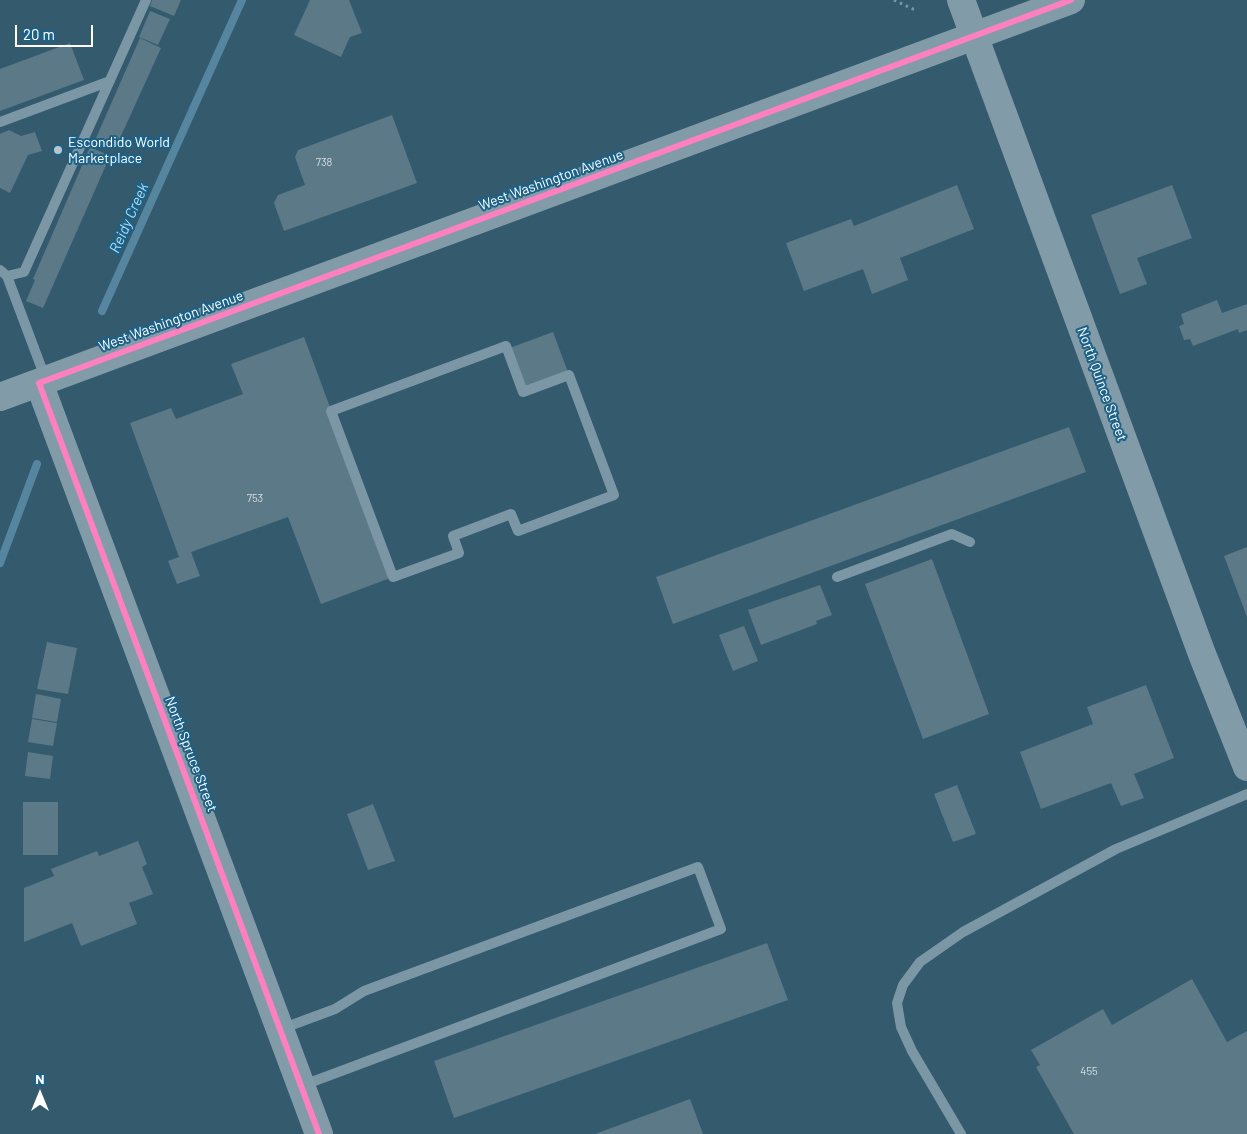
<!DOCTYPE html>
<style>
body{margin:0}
#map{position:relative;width:1247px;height:1134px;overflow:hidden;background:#345a6e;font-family:Barlow,sans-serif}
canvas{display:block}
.north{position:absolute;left:15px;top:1069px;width:50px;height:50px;-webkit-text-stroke:4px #1c6187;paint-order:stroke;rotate:0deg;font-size:14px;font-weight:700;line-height:20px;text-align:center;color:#fff}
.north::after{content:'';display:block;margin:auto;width:18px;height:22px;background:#fff;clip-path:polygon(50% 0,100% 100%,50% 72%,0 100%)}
.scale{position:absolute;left:15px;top:25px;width:78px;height:22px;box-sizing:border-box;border:2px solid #fff;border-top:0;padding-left:6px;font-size:15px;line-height:18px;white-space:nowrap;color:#fff;-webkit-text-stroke:4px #1c6187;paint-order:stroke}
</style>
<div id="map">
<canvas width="1247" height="1134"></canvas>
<div class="north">N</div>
<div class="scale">20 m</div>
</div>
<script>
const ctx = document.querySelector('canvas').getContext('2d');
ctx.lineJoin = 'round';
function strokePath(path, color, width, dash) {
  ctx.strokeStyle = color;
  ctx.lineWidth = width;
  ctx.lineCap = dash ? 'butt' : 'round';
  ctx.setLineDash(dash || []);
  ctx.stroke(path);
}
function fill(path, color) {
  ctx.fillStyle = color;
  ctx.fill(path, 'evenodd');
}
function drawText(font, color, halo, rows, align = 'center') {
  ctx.font = font + ' Barlow,sans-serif';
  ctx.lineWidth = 4;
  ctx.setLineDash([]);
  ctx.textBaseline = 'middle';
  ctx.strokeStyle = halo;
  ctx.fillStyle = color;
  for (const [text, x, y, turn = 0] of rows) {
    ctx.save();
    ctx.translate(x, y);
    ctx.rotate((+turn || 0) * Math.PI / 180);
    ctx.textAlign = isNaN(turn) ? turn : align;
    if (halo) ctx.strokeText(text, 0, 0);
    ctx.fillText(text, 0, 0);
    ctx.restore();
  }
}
strokePath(new Path2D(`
 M 102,311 L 242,0
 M 0,563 L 37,464`), '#56859f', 8);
fill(new Path2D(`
 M 152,0 L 181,0 L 174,16 L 150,6 Z
 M 310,0 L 349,0 L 362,33 L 350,37 L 341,57 L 294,35 Z
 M 150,11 L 170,19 L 158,45 L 139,37 Z
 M 140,38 L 161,48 L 116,147 L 96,138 Z
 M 70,43 L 84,80 L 0,111 L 0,69 Z
 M 392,115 L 417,183 L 284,231 L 274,203 L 278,195 L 305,185 L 295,157 L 298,150 Z
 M 9,130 L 21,136 L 35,132 L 42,151 L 28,155 L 10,193 L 0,188 L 0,134 Z
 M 90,147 L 110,156 L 43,308 L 26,301 L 35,280 L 33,279 Z
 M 957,185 L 974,229 L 900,258 L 908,280 L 872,294 L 863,269 L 804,291 L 786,243 L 851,219 L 854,226 Z
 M 1172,185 L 1192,238 L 1137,258 L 1147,284 L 1120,294 L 1091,215 Z
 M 1217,300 L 1222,313 L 1247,304 L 1247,330 L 1239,333 L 1238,329 L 1193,346 L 1190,339 L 1184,340 L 1179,326 L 1184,324 L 1181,314 Z
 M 553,332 L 569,375 L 523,392 L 507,349 Z
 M 304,337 L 393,577 L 321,604 L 288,517 L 191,552 L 200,576 L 177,584 L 168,561 L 179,557 L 130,423 L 171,408 L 176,419 L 243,394 L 231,364 Z
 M 1069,427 L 1086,472 L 673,624 L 656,577 Z
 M 1247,547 L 1247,617 L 1224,556 Z
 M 932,559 L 989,714 L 923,739 L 865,584 Z
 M 820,585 L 832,615 L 816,621 L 817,624 L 761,645 L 748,610 Z
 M 744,626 L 758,661 L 733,671 L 719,635 Z
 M 47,642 L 77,648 L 68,694 L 37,689 Z
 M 1146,685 L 1174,758 L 1134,774 L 1144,798 L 1121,806 L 1111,783 L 1041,809 L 1020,752 L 1093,724 L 1087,707 Z
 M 36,694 L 61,699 L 57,722 L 32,718 Z
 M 32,719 L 57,723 L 53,746 L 28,742 Z
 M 28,752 L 53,756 L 50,779 L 25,776 Z
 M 957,785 L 976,834 L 953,842 L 934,794 Z
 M 23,802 L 58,802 L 58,855 L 23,855 Z
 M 373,804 L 395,861 L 368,870 L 347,814 Z
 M 138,841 L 147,864 L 142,867 L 153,894 L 129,903 L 137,924 L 81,946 L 72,923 L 24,942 L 24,888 L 54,876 L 51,869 L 97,851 L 99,856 Z
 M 767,943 L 788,1000 L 454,1118 L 434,1061 Z
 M 1192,979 L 1227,1042 L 1247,1031 L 1247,1134 L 1074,1134 L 1036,1067 L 1040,1065 L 1031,1050 L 1103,1009 L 1112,1025 Z
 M 690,1099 L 703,1134 L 595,1134 Z`), '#5c7988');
strokePath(new Path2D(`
 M 894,0 L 915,10`), '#7b96a4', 3, [2.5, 4]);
strokePath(new Path2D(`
 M 0,122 L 110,81
 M 0,270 L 7,276 L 24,272 L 146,0
 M 7,276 L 46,380
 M 506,346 L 523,392 L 569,375 L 614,495 L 518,531 L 511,514 L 453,536 L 459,553 L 393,577 L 331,411 Z
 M 837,577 L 952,534 L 970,542
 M 281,1029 L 335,1009 L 364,991 L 698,867 L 721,929 L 301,1086
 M 961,1134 L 912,1051 L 901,1027 L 897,1003 L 903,985 L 920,962 L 963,932 L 1116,849 L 1247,794`), '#7b96a4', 10);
strokePath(new Path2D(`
 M 961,0 L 1202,654 L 1247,767
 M 39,383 L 319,1134
 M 0,397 L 1071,0`), '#829ba8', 28);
strokePath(new Path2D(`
 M 319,1134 L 39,383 L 1071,0`), '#ff80c0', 6);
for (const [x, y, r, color] of [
 [58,150,5,"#b8c5cc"]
]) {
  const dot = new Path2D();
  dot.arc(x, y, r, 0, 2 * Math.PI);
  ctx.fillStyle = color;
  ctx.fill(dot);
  strokePath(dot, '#1c6187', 2);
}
drawText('11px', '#d6dee1', null, [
 ["738",324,162],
 ["753",255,498],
 ["455",1089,1071]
]);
drawText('14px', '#fff', '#1c6187', [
 ["Escondido World",68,142],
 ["Marketplace",68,158]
], 'left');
drawText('14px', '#fff', '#1c6187', [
 ["West Washington Avenue",551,180,-20],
 ["West Washington Avenue",171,321,-20],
 ["North Quince Street",1102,384,70],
 ["North Spruce Street",191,754,69]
]);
drawText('italic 15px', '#b0ddf3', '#1c6187', [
 ["Reidy Creek",129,218,-66]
]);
</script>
